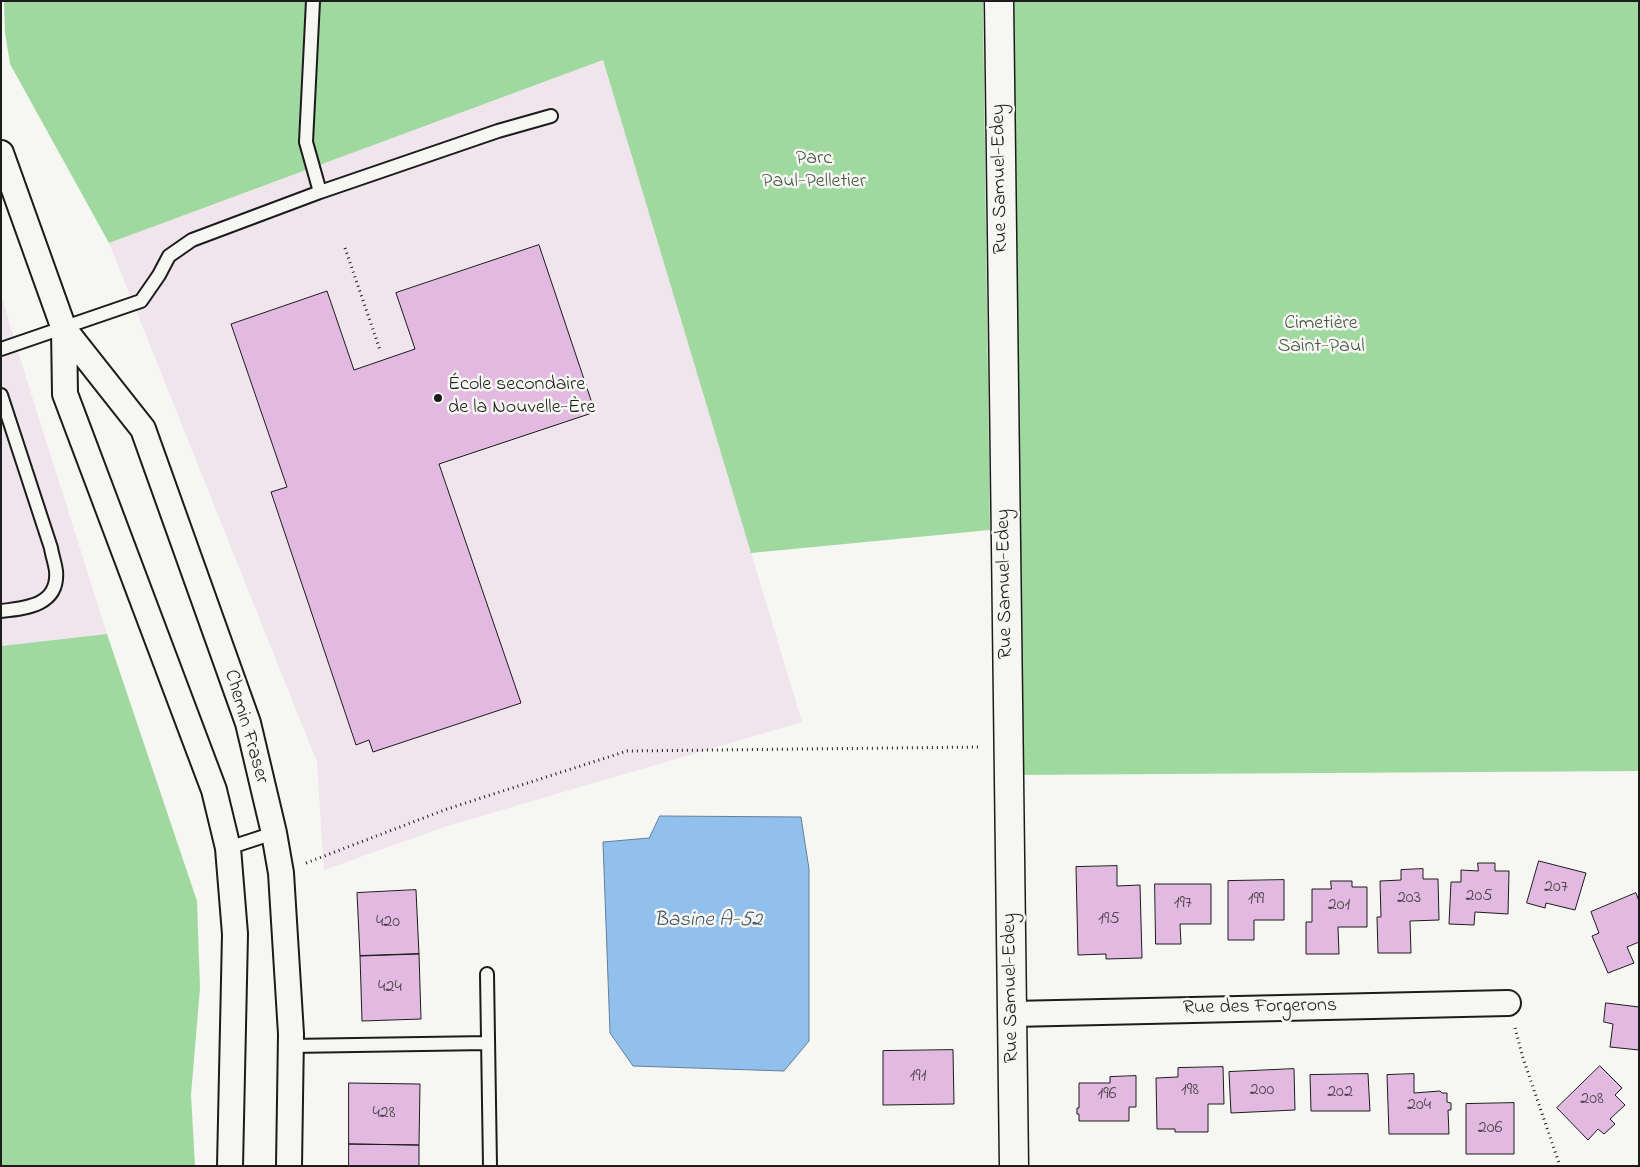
<!DOCTYPE html>
<meta charset="utf-8">
<style>
body{margin:0}
#map{position:relative;width:1640px;height:1167px;overflow:hidden;background:#f6f6f2;font-family:"Indie Flower",sans-serif}
canvas{display:block}
.frame{position:absolute;inset:0;border:2px solid #1c1c1c;pointer-events:none}
</style>
<div id="map">
<canvas width="1640" height="1167"></canvas>
<div class="frame"></div>
</div>
<script>
const ctx = document.querySelector('canvas').getContext('2d');
ctx.lineJoin = 'round';
function fill(path, color) {
  ctx.fillStyle = color;
  ctx.fill(path, 'evenodd');
}
function strokePath(path, color, width, dash) {
  ctx.strokeStyle = color;
  ctx.lineWidth = width;
  ctx.lineCap = dash ? 'butt' : 'round';
  ctx.setLineDash(dash || []);
  ctx.stroke(path);
}
function drawText(font, color, halo, rows, align = 'center') {
  ctx.font = font + ' "Indie Flower",sans-serif';
  ctx.lineWidth = 5;
  ctx.setLineDash([]);
  ctx.textBaseline = 'middle';
  ctx.strokeStyle = halo;
  ctx.fillStyle = color;
  for (const [text, x, y, turn = 0] of rows) {
    ctx.save();
    ctx.translate(x, y);
    ctx.rotate((+turn || 0) * Math.PI / 180);
    ctx.textAlign = isNaN(turn) ? turn : align;
    if (halo) ctx.strokeText(text, 0, 0);
    ctx.fillText(text, 0, 0);
    ctx.restore();
  }
}
fill(new Path2D(`
 M 603,60 L 802,722 L 447,826 L 324,870 L 317,762 L 109,243 Z
 M 1,294 L 24,371 L 107,634 L 1,646 Z`), '#f0e4ed');
fill(new Path2D(`
 M 4,1 L 983,1 L 990,530 L 751,553 L 603,60 L 109,243 L 10,64 L 5,33 Z
 M 999,1 L 1639,1 L 1639,771 L 1009,775 Z
 M 107,634 L 197,901 L 200,988 L 191,1095 L 195,1166 L 1,1166 L 1,646 Z`), '#a0d99f');
const water = new Path2D(`
 M 660,816 L 801,817 L 809,869 L 809,1041 L 784,1071 L 633,1066 L 610,1033 L 603,842 L 649,838 Z`);
fill(water, '#92c0ed');
strokePath(water, '#637e99', 1);
const building = new Path2D(`
 M 539,245 L 595,412 L 439,464 L 521,703 L 373,752 L 369,740 L 356,745 L 271,492 L 287,487 L 231,324 L 327,291 L 354,370 L 415,349 L 396,293 Z
 M 1539,861 L 1586,873 L 1575,910 L 1546,903 L 1545,908 L 1527,903 Z
 M 1478,863 L 1495,863 L 1495,871 L 1509,871 L 1508,914 L 1475,912 L 1474,925 L 1449,924 L 1451,882 L 1461,882 L 1461,870 L 1478,871 Z
 M 1117,866 L 1117,886 L 1140,885 L 1142,958 L 1106,959 L 1106,954 L 1078,955 L 1076,867 Z
 M 1423,869 L 1423,879 L 1438,879 L 1439,920 L 1410,921 L 1411,953 L 1378,953 L 1377,917 L 1381,917 L 1380,881 L 1401,880 L 1401,870 Z
 M 1284,880 L 1284,920 L 1254,920 L 1254,940 L 1228,940 L 1228,881 Z
 M 1331,881 L 1352,881 L 1352,887 L 1367,887 L 1367,927 L 1338,927 L 1339,954 L 1306,954 L 1306,922 L 1312,922 L 1312,889 L 1331,889 Z
 M 1155,884 L 1211,884 L 1211,924 L 1180,924 L 1181,944 L 1156,944 Z
 M 416,890 L 419,954 L 360,956 L 357,893 Z
 M 1636,893 L 1639,901 L 1639,942 L 1627,947 L 1634,963 L 1608,973 L 1592,936 L 1599,933 L 1591,912 Z
 M 419,954 L 421,1019 L 362,1021 L 360,956 Z
 M 1606,1003 L 1639,1007 L 1639,1050 L 1610,1047 L 1613,1024 L 1604,1022 Z
 M 953,1050 L 954,1104 L 883,1105 L 883,1051 Z
 M 1600,1066 L 1622,1088 L 1615,1095 L 1625,1105 L 1610,1119 L 1615,1124 L 1604,1134 L 1598,1129 L 1588,1140 L 1557,1108 Z
 M 1223,1067 L 1224,1104 L 1208,1104 L 1208,1132 L 1175,1132 L 1175,1129 L 1157,1129 L 1156,1078 L 1178,1077 L 1178,1068 Z
 M 1294,1069 L 1295,1110 L 1231,1113 L 1229,1072 Z
 M 1368,1074 L 1370,1111 L 1311,1111 L 1310,1075 Z
 M 1414,1074 L 1414,1093 L 1440,1091 L 1442,1093 L 1447,1093 L 1447,1102 L 1451,1103 L 1451,1110 L 1448,1110 L 1449,1134 L 1389,1134 L 1387,1075 Z
 M 1136,1076 L 1136,1107 L 1129,1107 L 1129,1121 L 1079,1121 L 1079,1114 L 1077,1114 L 1077,1108 L 1079,1108 L 1079,1083 L 1110,1083 L 1110,1077 Z
 M 349,1083 L 420,1084 L 419,1145 L 349,1144 Z
 M 1514,1103 L 1514,1154 L 1466,1154 L 1466,1104 Z
 M 349,1144 L 419,1145 L 419,1166 L 349,1166 Z`);
fill(building, '#e2b9e0');
strokePath(building, '#1c1c1c', 1);
const service = new Path2D(`
 M 313,1 L 306,142 L 320,192
 M 1,349 L 141,301 L 159,275 L 169,256 L 192,240 L 320,192 L 498,131 L 551,116
 M 1,395 L 51,548 C 52,555 55,563 56,571 C 59,605 27,608 1,611
 M 228,848 L 274,833
 M 487,974 L 490,1166
 M 290,1046 L 488,1043`);
const minor = new Path2D(`
 M 1,153 L 64,329 L 143,429 L 248,723 L 274,833 L 281,873 L 291,1034 L 289,1166
 M 64,329 L 65,394 L 214,790 L 228,848 L 235,934 L 230,1166
 M 1012,1014 L 1508,1003`);
const tertiary = new Path2D(`
 M 999,1 L 1014,1166`);
strokePath(service, '#1c1c1c', 16);
strokePath(minor, '#1c1c1c', 28);
strokePath(tertiary, '#1c1c1c', 31);
strokePath(new Path2D(`
 M 345,248 L 380,350
 M 306,863 L 447,809 L 627,751 L 980,747
 M 1515,1028 L 1523,1058 L 1560,1166`), '#1c1c1c', 3, [1, 4]);
strokePath(service, '#f6f6f2', 12);
strokePath(minor, '#f6f6f2', 24);
strokePath(tertiary, '#f6f6f2', 28);
for (const [x, y, r, color] of [
 [438,398,5,"#1c1c1c"]
]) {
  const dot = new Path2D();
  dot.arc(x, y, r, 0, 2 * Math.PI);
  ctx.fillStyle = color;
  ctx.fill(dot);
  strokePath(dot, '#f6f6f2', 2);
}
drawText('18px', '#4e434d', null, [
 ["207",1556,888],
 ["205",1479,897],
 ["203",1409,899],
 ["199",1256,900],
 ["197",1183,904],
 ["201",1339,906],
 ["195",1109,920],
 ["420",388,923],
 ["424",390,988],
 ["191",918,1077],
 ["198",1190,1091],
 ["200",1262,1091],
 ["202",1340,1093],
 ["196",1107,1095],
 ["208",1592,1100],
 ["204",1419,1106],
 ["428",384,1114],
 ["206",1490,1129]
]);
drawText('20px', '#445543', '#f6f6f2', [
 ["Parc",814,160],
 ["Paul-Pelletier",814,183],
 ["Cimetière",1321,325],
 ["Saint-Paul",1321,348]
]);
drawText('20px', '#1c1c1c', '#f6f6f2', [
 ["Rue Samuel-Edey",1001,179,-91],
 ["Rue Samuel-Edey",1006,584,-91],
 ["Chemin Fraser",245,727,74],
 ["Rue Samuel-Edey",1012,988,-91],
 ["Rue des Forgerons",1260,1008,-1]
]);
drawText('20px', '#1c1c1c', '#f6f6f2', [
 ["École secondaire",448,386],
 ["de la Nouvelle-Ère",448,409]
], 'left');
drawText('italic 21px', '#455565', '#f6f6f2', [
 ["Basine A-52",708,922]
]);
</script>
